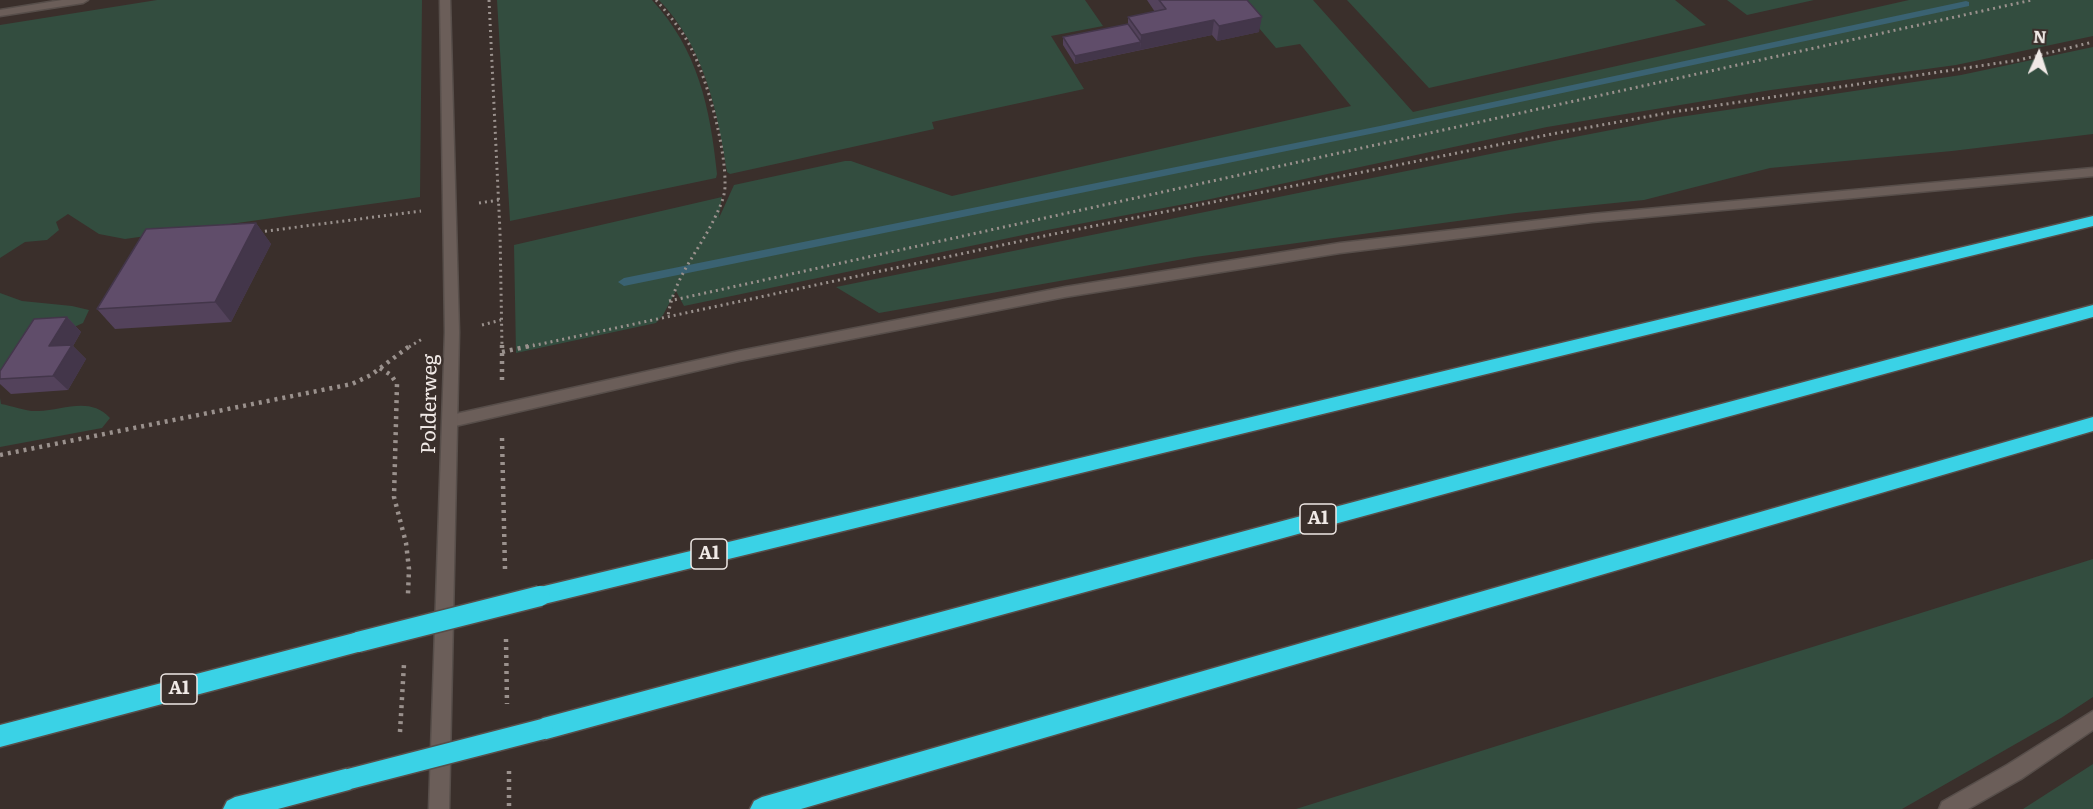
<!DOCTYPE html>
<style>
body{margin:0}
#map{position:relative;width:2093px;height:809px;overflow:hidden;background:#3a2f2b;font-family:Literata,serif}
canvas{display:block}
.north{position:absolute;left:2009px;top:24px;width:60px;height:60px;-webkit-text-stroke:4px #3a2f2b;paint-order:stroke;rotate:3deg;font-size:16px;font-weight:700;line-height:24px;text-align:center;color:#f0e9e6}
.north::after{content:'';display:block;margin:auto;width:21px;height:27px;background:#f0e9e6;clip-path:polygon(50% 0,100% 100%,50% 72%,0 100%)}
</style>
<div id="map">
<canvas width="2093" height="809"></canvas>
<div class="north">N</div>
</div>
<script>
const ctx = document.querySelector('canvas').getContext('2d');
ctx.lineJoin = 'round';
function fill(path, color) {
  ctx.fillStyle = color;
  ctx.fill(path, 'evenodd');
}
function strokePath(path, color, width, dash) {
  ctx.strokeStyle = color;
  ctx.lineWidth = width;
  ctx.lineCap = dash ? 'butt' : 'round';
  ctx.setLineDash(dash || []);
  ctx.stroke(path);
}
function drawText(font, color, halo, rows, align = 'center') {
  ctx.font = font + ' Literata,serif';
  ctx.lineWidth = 4.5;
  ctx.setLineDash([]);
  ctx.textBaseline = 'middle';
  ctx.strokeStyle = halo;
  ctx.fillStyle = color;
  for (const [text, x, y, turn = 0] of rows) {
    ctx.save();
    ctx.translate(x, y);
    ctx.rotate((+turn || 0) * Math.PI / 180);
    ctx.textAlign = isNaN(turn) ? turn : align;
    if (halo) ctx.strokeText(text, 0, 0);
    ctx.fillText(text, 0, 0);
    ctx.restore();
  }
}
fill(new Path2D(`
 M 157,0 L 422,0 L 420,197 L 125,239 L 99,234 L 68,214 L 56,222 L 59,230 L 47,240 L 25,242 L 0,258 L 0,25 Z
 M 497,0 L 652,0 C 698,50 710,107 717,174 L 716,178 L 510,221 Z
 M 659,0 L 1085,0 L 1103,26 L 1051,36 L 1084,89 L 932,122 L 934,129 L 730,174 L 727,172 C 717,109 704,47 659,0 Z
 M 1235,0 L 1313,0 L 1413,112 L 1909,0 L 2093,0 L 2093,36 L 1956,65 L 1771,90 L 1547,127 L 1206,200 L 1047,230 L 684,306 L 676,291 L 663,315 L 656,323 L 516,353 L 514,245 L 722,197 L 719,218 L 734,185 L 845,161 L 851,161 L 952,196 L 1351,106 L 1300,44 L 1276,48 Z
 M 1347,0 L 1675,0 L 1706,25 L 1429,88 Z
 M 1727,0 L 1814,0 L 1747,15 Z
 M 2093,47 L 2093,134 L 1952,151 L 1770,168 L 1644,200 L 1516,213 L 1195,257 L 879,313 L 836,287 L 1554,141 L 1673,118 L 1961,75 Z
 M 0,293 L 22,301 L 72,306 L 89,310 L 83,323 L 54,336 L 0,379 Z
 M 0,398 L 1,404 C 13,406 27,412 38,411 C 64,410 90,396 110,418 L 102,428 L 0,447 Z
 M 2093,559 L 2093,697 L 2061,718 L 1902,809 L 1296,809 Z
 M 2093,764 L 2093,809 L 2023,809 Z`), '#334d3f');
fill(new Path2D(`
 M 1966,1 L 1969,2 L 1969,6 L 1380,132 L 624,286 L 618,282 L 624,278 L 1380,126 Z`), '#3a6272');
const lane = new Path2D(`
 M 2093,168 L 2093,176 L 1592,222 L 1340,253 L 1065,297 L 739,361 L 451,427 L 446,425 L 443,421 L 446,417 L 451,415 L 739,351 L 1065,287 L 1340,243 L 1592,214 Z
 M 2093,711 L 2093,730 L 2021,779 L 1968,809 L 1939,809 L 1942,802 L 2007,765 Z`);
const secondary = new Path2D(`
 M 62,0 L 88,0 L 83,3 L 0,16 L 0,10 Z
 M 440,0 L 450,0 L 459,332 L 449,809 L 429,809 L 445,332 Z`);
const highway = new Path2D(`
 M 2093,216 L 2093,226 L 540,605 L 533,602 L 530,596 L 533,590 L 540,587 Z
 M 2093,305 L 2093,317 L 543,740 L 535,736 L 532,729 L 535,722 L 543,718 Z
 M 2093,417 L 2093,431 L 801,809 L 750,809 L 754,801 L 762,797 Z
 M 358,632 L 365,635 L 369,642 L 365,649 L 358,652 L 0,747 L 0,725 Z
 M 349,768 L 357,771 L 360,779 L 357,787 L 349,790 L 278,809 L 223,809 L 227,801 L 235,797 Z`);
strokePath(lane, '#574e4a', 3);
strokePath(secondary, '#574e4a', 3);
strokePath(highway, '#574e4a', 3);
strokePath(new Path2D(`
 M 489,0 L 500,232 L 502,347
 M 656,0 C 669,15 682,30 691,48 C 708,81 726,149 725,186 C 725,195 721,205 717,213 C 701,249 674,276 668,316
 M 479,203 L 499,200
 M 259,232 L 421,211
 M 669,301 L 2032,0
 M 482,325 L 501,320
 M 409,347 L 422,339
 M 527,347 L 1049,235 L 1552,134 L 1673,112 L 2019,60 L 2093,42`), '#9a918d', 3, [2, 4]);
strokePath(new Path2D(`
 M 502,345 L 502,380
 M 502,352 L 534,345
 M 380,368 L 391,375 L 397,384 L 394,497 L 406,543 L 409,569 L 408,594
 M 502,438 L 505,569
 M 0,455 L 352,384 L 371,375 L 411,345
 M 506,639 L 507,704
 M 400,732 L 404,664
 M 509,771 L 509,809`), '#9a918d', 4.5, [3, 5]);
fill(lane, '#6b5e59');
fill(secondary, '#6b5e59');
fill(highway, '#3ad2e6');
const highwayBridge = new Path2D(`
 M 358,642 L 540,596
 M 349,779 L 543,729`);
strokePath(highwayBridge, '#574e4a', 23, []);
strokePath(highwayBridge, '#3ad2e6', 20);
fill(new Path2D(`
 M 1147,0 L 1247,0 L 1259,32 L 1217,41 L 1212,35 L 1075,64 L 1063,45 L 1063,37 L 1128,24 L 1128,17 L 1155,12 Z
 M 256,223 L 271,244 L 231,322 L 115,329 L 97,309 Z
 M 67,317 L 81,332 L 73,346 L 86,359 L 68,390 L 11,394 L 0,384 L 0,371 Z`), '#53425b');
fill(new Path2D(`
 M 1262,17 L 1259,32 L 1217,41 L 1219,26 Z
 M 1214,20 L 1212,35 L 1140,50 L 1141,35 Z
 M 1141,42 L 1140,50 L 1075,64 L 1075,56 Z
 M 256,223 L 271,244 L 231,322 L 215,302 Z
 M 67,317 L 81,332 L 73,346 L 86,359 L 68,390 L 53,376 L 49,346 Z`), '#43364a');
const building = new Path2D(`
 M 1159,0 L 1247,0 L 1262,17 L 1219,26 L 1214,20 L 1141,35 L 1128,17 L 1166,9 Z
 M 1128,24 L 1141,42 L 1075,56 L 1063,37 Z
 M 256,223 L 215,302 L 97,309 L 146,229 Z
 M 67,317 L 49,346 L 72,345 L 53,376 L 0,379 L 0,371 L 34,319 Z`);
fill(building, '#604d6a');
strokePath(building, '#43364a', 1.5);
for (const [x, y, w] of [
 [1318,519,36],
 [709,554,36],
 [179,689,36]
]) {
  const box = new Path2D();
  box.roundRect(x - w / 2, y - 15, w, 30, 4.5);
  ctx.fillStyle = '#3a2f2b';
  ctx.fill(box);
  strokePath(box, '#f0e9e6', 1.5);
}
drawText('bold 18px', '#f0e9e6', null, [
 ["A1",1318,519],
 ["A1",709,554],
 ["A1",179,689]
]);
drawText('20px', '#f0e9e6', '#3a2f2b', [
 ["Polderweg",430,404,-89]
]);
</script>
